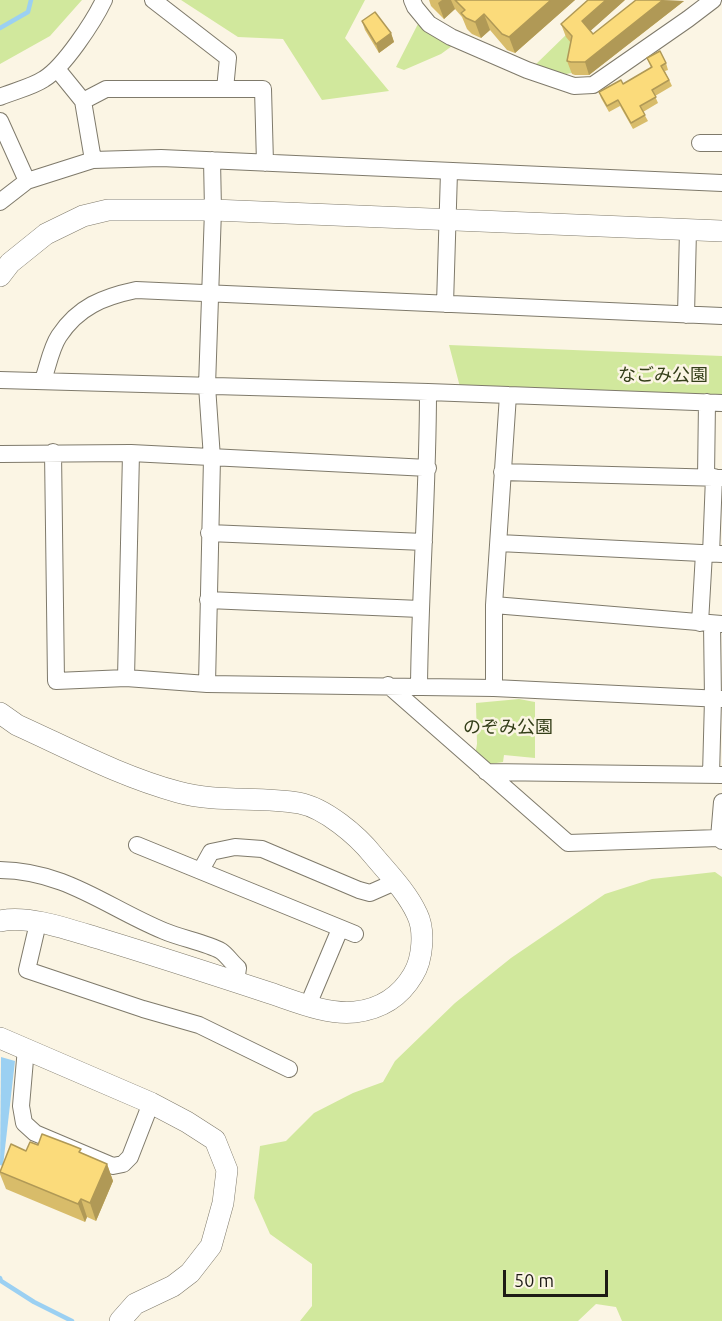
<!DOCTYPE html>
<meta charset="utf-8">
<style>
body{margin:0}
#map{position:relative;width:722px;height:1321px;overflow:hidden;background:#fbf5e4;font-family:Ubuntu,sans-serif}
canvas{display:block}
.scale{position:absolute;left:503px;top:1270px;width:105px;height:27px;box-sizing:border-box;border:3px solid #1d1b15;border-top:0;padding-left:8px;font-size:18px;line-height:21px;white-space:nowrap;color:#1d1b15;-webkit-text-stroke:4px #fbf5e4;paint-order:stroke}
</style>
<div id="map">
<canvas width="722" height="1321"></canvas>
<div class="scale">50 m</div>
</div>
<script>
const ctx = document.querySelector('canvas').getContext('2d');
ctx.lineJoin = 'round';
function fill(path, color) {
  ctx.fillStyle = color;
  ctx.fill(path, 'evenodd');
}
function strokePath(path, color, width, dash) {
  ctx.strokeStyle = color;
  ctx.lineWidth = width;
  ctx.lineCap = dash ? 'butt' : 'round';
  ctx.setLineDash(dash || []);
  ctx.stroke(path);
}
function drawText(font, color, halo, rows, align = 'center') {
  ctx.font = font + ' Ubuntu,"Noto Sans JP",sans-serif';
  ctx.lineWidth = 5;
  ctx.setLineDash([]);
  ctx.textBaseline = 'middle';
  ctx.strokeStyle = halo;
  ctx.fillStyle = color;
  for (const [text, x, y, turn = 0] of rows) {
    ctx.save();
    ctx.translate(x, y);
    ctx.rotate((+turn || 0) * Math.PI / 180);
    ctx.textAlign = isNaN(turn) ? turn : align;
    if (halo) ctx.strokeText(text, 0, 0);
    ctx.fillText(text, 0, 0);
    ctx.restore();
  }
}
fill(new Path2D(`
 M 0,0 L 82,0 L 50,36 L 0,64 Z
 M 181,0 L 365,0 L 345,38 L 389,91 L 322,100 L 283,39 L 238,37 Z
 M 421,18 L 452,46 L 441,54 L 404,70 L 396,67 Z
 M 570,31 L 577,72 L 566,74 L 534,66 Z
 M 449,345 L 722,356 L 722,398 L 460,387 Z
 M 519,699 L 535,702 L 535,758 L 504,755 L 503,762 L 490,764 L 475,755 L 477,744 L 476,703 Z
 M 715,872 L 722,877 L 722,1321 L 622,1321 L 616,1307 L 596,1304 L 578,1321 L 300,1321 L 312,1306 L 312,1264 L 270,1234 L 254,1198 L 260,1146 L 286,1141 L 314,1113 L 353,1093 L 383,1082 L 395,1061 L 455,1003 L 511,958 L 605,894 L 652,879 Z`), '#d1e89d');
fill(new Path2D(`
 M 1,1057 L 15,1061 L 3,1166 L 0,1165 Z`), '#9bd0f2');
strokePath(new Path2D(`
 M 0,28 L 28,12 L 31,0
 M 0,1278 L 1,1281 L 34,1302 L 72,1321`), '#9bd0f2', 4.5);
const minor = new Path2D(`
 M 153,0 L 228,58 L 225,89 L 263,89 L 265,163
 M 412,0 L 415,7 L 429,24 L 451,37 L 527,70 L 574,86 L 593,85 L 688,19 L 713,0
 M 57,69 L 83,101 L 93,160
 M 0,97 C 14,91 32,87 44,79 C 64,67 94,21 104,0
 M 83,101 L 106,89 L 225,89
 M 0,121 L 27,181
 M 700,143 L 722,143
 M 0,202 L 27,181 L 93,160 L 161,158 L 722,183
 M 445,304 L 449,172
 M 686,315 L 688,230
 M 0,380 L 428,392 L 722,403
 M 43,380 C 48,366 51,348 59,336 C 78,307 103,297 136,290 L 722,316
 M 53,452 L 56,681 L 126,678 L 207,684 L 494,688 L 722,699
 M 0,454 L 131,453 L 428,468
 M 502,472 L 722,478
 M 706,477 L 707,402
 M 209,533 L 424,542
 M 499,543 L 722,554
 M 711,554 L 714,477
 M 208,600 L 420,609
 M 494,605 L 722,624
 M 700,623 L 704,553
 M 126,678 L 131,453
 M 207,684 L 212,458 L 207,386 L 213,210 L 212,160
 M 388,685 L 568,843 L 719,838
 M 419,686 C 420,588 428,490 428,392
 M 494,688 L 494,605 L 508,395
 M 486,772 L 722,775
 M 711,775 L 713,699 L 712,624
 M 722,802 L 719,838 L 722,841
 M 137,845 L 355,934
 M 0,870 C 66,871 106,907 164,931 C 180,938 207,943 221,951 C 227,955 232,963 238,968 L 236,982
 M 201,870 L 211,852 L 235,847 L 262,849 L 359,890 L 370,893 L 395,882
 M 38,923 L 27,970 L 143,1009 L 199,1025 L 289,1069
 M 308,1005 L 340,929
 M 26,1048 L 21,1106 L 24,1123 L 35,1133 L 113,1166 L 123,1164 L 130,1157 L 151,1103`);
const tertiary = new Path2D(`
 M 0,276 L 10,263 L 46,234 L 83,216 L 108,210 L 213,210 L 722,231
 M 0,713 L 17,725 C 70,749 122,777 178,792 C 217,803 259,796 299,803 C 325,808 357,835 373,855 C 388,873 407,892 417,914 C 425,930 423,959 413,975 C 400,997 381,1009 355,1012 C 327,1015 297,1002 270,993 C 215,975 160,957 104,940 C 76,932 29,914 0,921
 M 0,1038 L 151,1103 L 187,1122 L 215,1140 L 227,1170 L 223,1203 L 211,1246 L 190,1273 L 173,1286 L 135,1304 L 120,1321`);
strokePath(minor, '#7f7a6b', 18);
strokePath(tertiary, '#7f7a6b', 22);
strokePath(minor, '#fff', 16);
strokePath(tertiary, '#fff', 21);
fill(new Path2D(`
 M 429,0 L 575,0 L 515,53 L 507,50 L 490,30 L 481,38 L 472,34 L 467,29 L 462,17 L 455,9 L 444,19 L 431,6 Z
 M 625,0 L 590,31 L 593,34 L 636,0 L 684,1 L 589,75 L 575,75 L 572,74 L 567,61 L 571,43 L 566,37 L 561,24 Z
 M 362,21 L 391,33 L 394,42 L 379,53 L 365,30 Z
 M 647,58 L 666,63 L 668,70 L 665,71 L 672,86 L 655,96 L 658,103 L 643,112 L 648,121 L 633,129 L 620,106 L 609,112 L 601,98 L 599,92 L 623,84 L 651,68 Z
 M 38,1145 L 82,1153 L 107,1164 L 113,1181 L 96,1221 L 87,1217 L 85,1222 L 6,1189 L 0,1174 L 0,1170 Z`), '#d8bc6a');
fill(new Path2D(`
 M 442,0 L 451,0 L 455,9 L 444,19 L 438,3 Z
 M 551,0 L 575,0 L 515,53 L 509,37 Z
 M 606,0 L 625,0 L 587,34 L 582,21 Z
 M 663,0 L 684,1 L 589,75 L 585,62 Z
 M 484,14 L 490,30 L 481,38 L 475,22 Z
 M 391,33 L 394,42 L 379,53 L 376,44 Z
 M 107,1164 L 113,1181 L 96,1221 L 90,1203 Z
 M 81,1199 L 87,1217 L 85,1222 L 78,1204 Z`), '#b09956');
const building = new Path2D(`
 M 455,0 L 551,0 L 509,37 L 502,34 L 484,14 L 475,22 L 466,18 L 461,13 L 465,10 Z
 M 588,0 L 606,0 L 582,21 L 593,34 L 636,0 L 663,0 L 585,62 L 571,62 L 567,61 L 572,36 L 561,24 Z
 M 375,12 L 391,33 L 376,44 L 362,21 Z
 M 660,51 L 666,63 L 661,66 L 669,80 L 652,90 L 656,97 L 640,106 L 645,115 L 631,123 L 618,100 L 607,106 L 599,92 L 621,80 L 623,84 L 652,67 L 647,58 Z
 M 42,1134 L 71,1145 L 81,1149 L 79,1152 L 107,1164 L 90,1203 L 81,1199 L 78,1204 L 0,1172 L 11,1144 L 26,1151 L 30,1142 L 38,1145 Z`);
fill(building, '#fbdb7b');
strokePath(building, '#b09956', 1.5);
drawText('18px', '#333e18', '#fbf5e4', [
 ["なごみ公園",663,375],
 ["のぞみ公園",508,727]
]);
</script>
